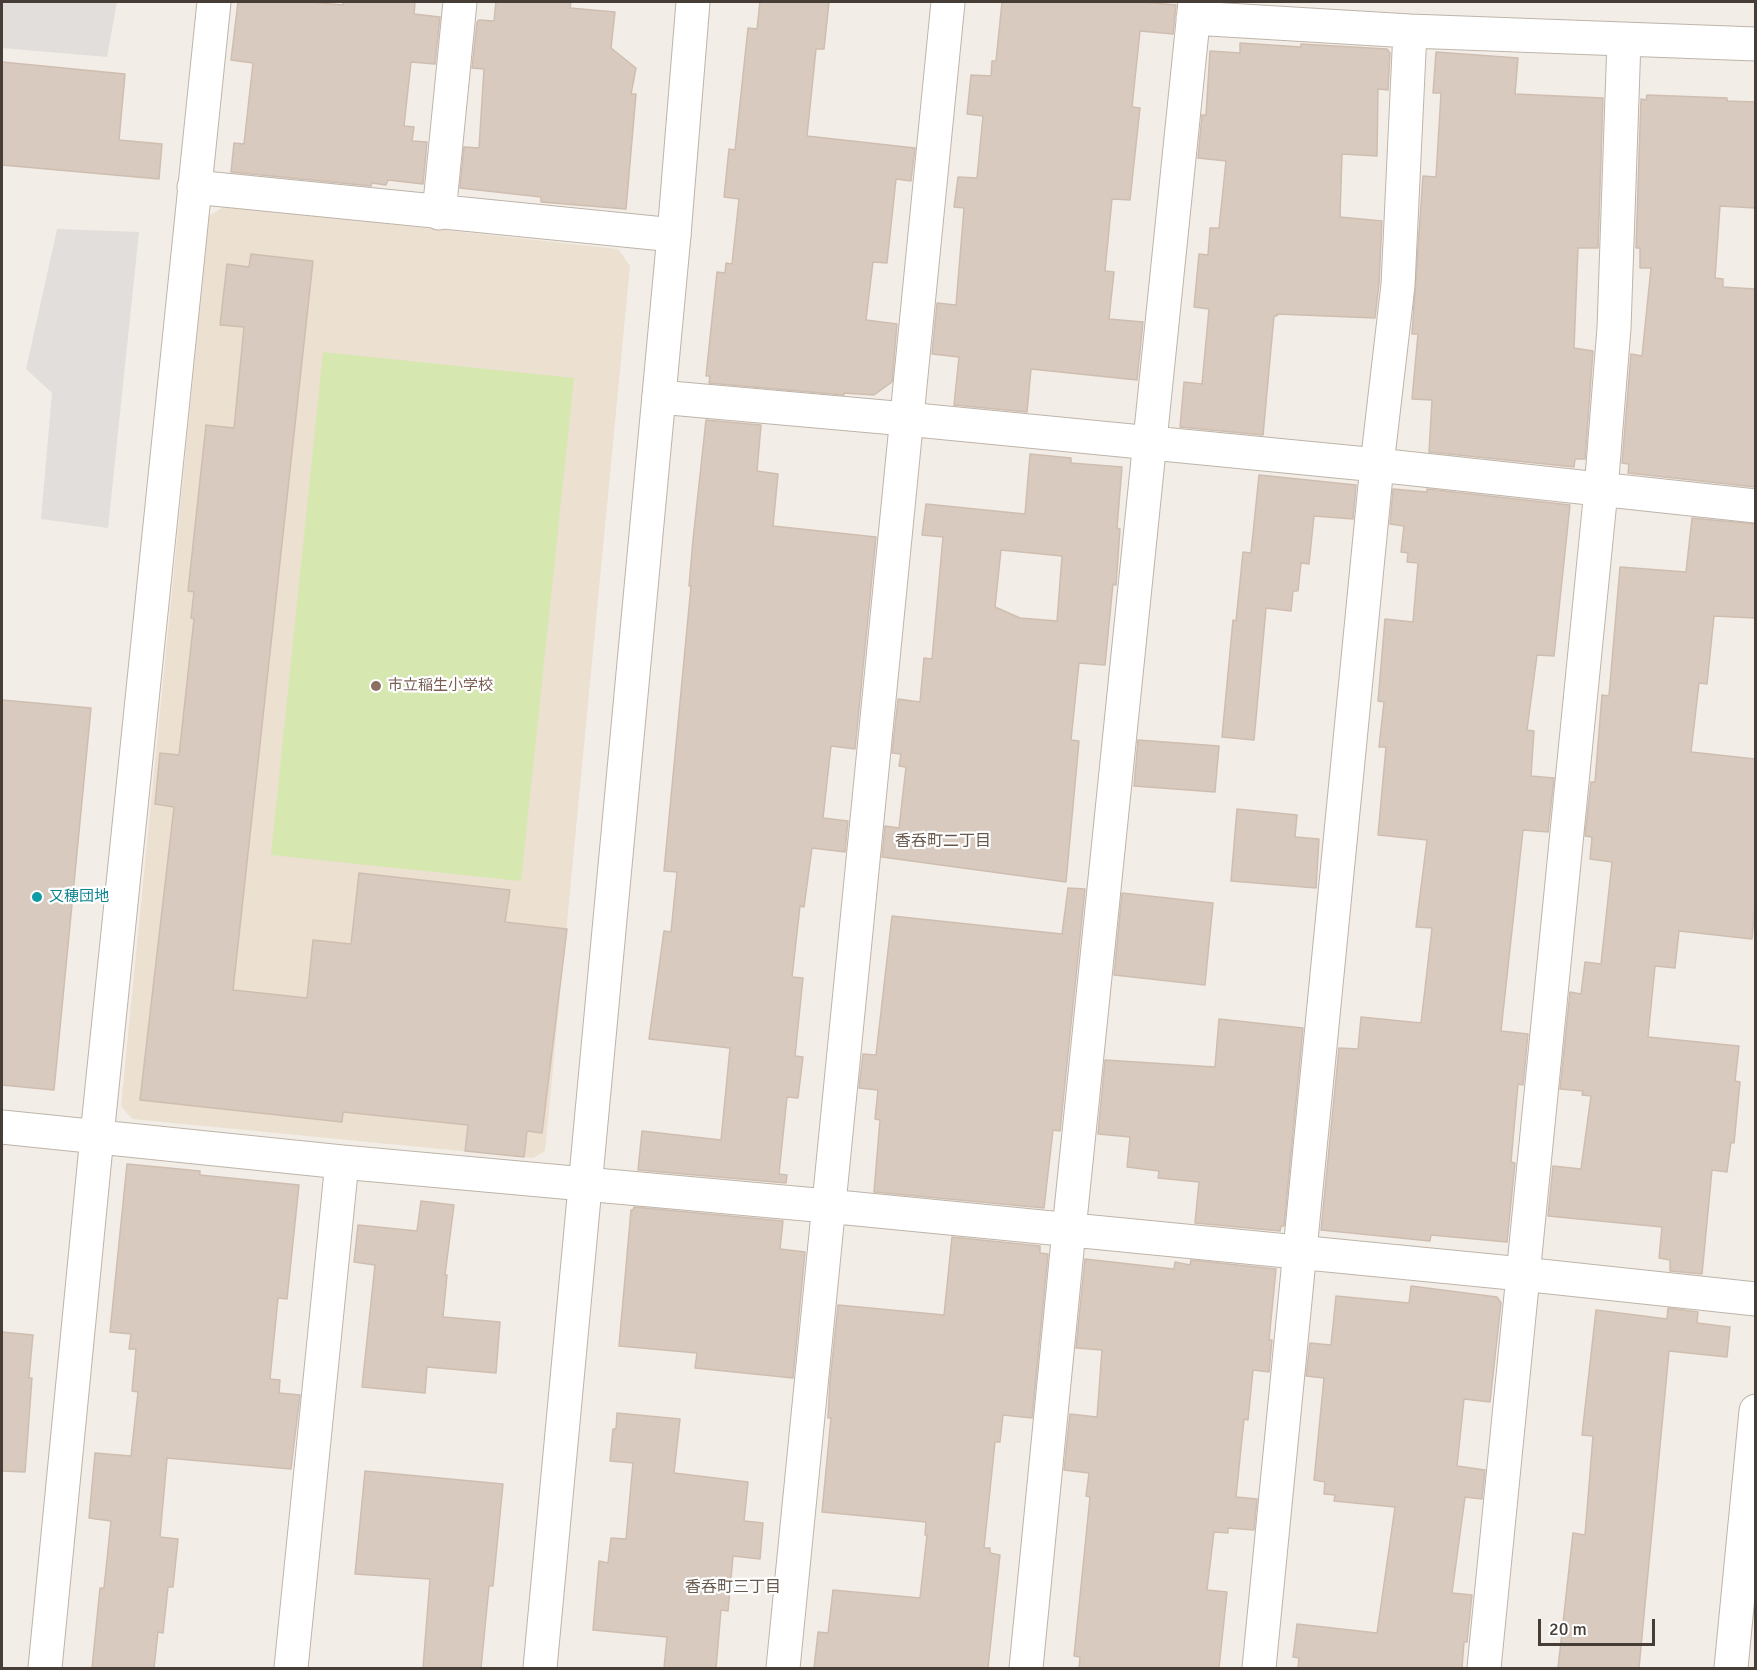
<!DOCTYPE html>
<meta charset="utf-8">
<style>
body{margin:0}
#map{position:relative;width:1757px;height:1670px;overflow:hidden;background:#f3ede7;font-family:Signika,sans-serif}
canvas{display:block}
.frame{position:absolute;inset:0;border:3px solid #463d36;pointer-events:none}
.scale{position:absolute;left:1538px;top:1619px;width:117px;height:27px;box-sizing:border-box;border:3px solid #463d36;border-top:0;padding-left:8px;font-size:18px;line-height:21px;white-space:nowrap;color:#463d36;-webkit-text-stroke:4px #fff;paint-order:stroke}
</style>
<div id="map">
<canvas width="1757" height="1670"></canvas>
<div class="frame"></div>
<div class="scale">20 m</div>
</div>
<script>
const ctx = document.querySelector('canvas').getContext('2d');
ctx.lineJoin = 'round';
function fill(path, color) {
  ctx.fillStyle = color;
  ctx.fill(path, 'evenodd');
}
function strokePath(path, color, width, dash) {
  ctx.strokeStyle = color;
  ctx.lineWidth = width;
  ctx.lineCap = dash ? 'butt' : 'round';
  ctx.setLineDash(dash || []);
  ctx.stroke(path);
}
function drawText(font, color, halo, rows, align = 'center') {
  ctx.font = font + ' Signika,"Noto Sans JP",sans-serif';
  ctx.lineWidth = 4.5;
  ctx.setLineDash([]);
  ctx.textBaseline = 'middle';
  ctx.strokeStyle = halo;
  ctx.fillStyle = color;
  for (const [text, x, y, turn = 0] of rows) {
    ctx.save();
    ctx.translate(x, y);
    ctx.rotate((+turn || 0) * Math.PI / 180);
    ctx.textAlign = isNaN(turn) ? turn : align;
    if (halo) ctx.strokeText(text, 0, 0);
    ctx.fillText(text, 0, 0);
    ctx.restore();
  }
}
fill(new Path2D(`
 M 225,206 L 618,249 L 630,266 L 545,1151 L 533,1158 L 132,1119 L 121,1106 L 209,216 Z`), '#ece0d1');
fill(new Path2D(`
 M 323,352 L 574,378 L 521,881 L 271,855 Z`), '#d6e7b0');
fill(new Path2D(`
 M 2,2 L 117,2 L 107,57 L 2,48 Z
 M 57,229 L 139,232 L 108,528 L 41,519 L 52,393 L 26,369 Z`), '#e1dedc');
const building = new Path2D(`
 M 238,2 L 309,2 L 343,5 L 343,2 L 415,2 L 414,14 L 440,17 L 435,64 L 411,62 L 404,126 L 414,127 L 412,141 L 427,142 L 423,184 L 388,180 L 386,185 L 372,183 L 371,186 L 231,172 L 234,143 L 244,144 L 253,63 L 231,60 Z
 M 496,2 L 571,2 L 570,8 L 615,12 L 611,48 L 636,68 L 631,94 L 636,94 L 626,209 L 541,202 L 541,197 L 460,188 L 464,147 L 479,148 L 484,69 L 472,68 L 477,22 L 479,20 L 494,21 Z
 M 760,2 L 829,2 L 824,49 L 816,49 L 807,136 L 915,148 L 911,181 L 896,179 L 887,263 L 873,262 L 866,320 L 897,324 L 892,382 L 874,395 L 844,393 L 844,395 L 709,383 L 710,376 L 706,376 L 717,272 L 725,273 L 726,263 L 732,264 L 739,199 L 724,197 L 729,149 L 735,150 L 748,28 L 757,29 Z
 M 1002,2 L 1143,2 L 1176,5 L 1173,34 L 1140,31 L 1132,107 L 1140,108 L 1130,200 L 1112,199 L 1105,271 L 1114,272 L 1109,319 L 1143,322 L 1137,380 L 1031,369 L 1027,412 L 954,405 L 959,357 L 932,354 L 937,303 L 956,305 L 964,208 L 954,207 L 958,177 L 977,178 L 983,116 L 967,114 L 971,75 L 991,76 L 992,61 L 996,61 Z
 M 1240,43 L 1301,47 L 1301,44 L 1387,49 L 1390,53 L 1388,90 L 1378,89 L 1377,156 L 1342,154 L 1340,217 L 1382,221 L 1379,283 L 1375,318 L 1277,314 L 1277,316 L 1274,316 L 1263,435 L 1180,427 L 1184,382 L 1202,384 L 1209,309 L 1194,307 L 1199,254 L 1208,255 L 1210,228 L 1219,228 L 1226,161 L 1198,158 L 1202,115 L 1206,115 L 1210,51 L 1240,53 Z
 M 1436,52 L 1518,58 L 1515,94 L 1603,98 L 1598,248 L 1578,248 L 1574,348 L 1593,351 L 1585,459 L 1575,459 L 1574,467 L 1429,452 L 1432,400 L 1412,399 L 1418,334 L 1412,334 L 1423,176 L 1436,177 L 1441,93 L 1433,93 Z
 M 2,62 L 125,74 L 119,140 L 162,144 L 159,179 L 2,165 Z
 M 1647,95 L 1727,98 L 1727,101 L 1755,102 L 1755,208 L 1720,206 L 1715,278 L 1723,279 L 1723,287 L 1755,289 L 1755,487 L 1628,473 L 1629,464 L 1622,463 L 1631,354 L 1642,356 L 1651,268 L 1640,268 L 1640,248 L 1636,248 L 1641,99 L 1646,100 Z
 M 251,254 L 313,261 L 233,990 L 307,998 L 313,940 L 351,944 L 359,873 L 510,890 L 505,922 L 567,929 L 542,1133 L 527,1131 L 524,1157 L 465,1151 L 468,1125 L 343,1112 L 342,1122 L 140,1100 L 174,807 L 155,804 L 160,753 L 179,755 L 194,619 L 191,618 L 194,592 L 188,591 L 206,425 L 234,428 L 244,327 L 220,325 L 227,264 L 249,267 Z
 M 706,420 L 761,425 L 757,471 L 778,474 L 773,526 L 876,537 L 855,749 L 831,746 L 823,818 L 848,821 L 845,852 L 812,848 L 804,907 L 800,906 L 792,977 L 803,978 L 795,1056 L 803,1057 L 798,1098 L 787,1097 L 779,1174 L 787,1175 L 786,1183 L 638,1170 L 642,1131 L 721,1140 L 730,1048 L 649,1039 L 664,931 L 671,932 L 677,872 L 664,871 L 691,586 L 689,586 L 693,540 Z
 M 1030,454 L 1071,458 L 1071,463 L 1122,467 L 1117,528 L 1120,529 L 1116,585 L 1113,584 L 1105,665 L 1079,663 L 1071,740 L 1079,741 L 1066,882 L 882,857 L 885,826 L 899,828 L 906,767 L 899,766 L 901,754 L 892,753 L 898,699 L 920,702 L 924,658 L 932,659 L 943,537 L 922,535 L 926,504 L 1025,514 ZM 1001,550 L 1062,556 L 1057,621 L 1020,618 L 995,607 Z
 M 1259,475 L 1356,485 L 1353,519 L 1314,516 L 1309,564 L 1301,563 L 1298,591 L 1293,591 L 1291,611 L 1266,608 L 1254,740 L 1222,737 L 1233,620 L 1236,621 L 1243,552 L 1251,553 Z
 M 1393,489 L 1427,492 L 1427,489 L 1570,505 L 1554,656 L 1537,655 L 1527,730 L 1534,731 L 1531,776 L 1554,778 L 1548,832 L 1523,830 L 1501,1031 L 1528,1034 L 1523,1085 L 1518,1084 L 1511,1162 L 1515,1163 L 1507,1242 L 1431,1235 L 1430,1241 L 1321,1230 L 1339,1048 L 1358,1049 L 1361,1017 L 1421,1023 L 1432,928 L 1416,927 L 1427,840 L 1378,835 L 1386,747 L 1379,747 L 1384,702 L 1378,701 L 1385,619 L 1413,622 L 1418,563 L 1407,562 L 1408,553 L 1401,552 L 1404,526 L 1390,524 Z
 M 1692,518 L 1755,524 L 1755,618 L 1714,616 L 1707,684 L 1699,683 L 1691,752 L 1755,759 L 1755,905 L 1752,939 L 1679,931 L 1675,968 L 1655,966 L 1648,1037 L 1739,1046 L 1735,1081 L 1740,1082 L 1734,1143 L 1731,1142 L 1727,1172 L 1712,1170 L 1702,1274 L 1670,1271 L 1670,1260 L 1659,1258 L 1662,1227 L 1548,1216 L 1553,1166 L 1581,1169 L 1591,1096 L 1582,1095 L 1583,1091 L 1560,1089 L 1570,992 L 1581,994 L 1585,962 L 1601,964 L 1612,862 L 1590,859 L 1592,837 L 1585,836 L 1591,782 L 1595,782 L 1602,695 L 1609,696 L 1620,567 L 1686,572 Z
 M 2,700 L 91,708 L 54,1090 L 2,1085 Z
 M 1138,740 L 1219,746 L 1215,792 L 1134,786 Z
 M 1237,809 L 1297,815 L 1295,837 L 1319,839 L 1316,888 L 1231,881 Z
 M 1068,888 L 1085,889 L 1060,1131 L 1053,1130 L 1044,1208 L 874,1192 L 880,1120 L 875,1119 L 878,1090 L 859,1088 L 863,1054 L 876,1055 L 892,916 L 1062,934 Z
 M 1122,893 L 1213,903 L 1205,985 L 1114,975 Z
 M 1219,1019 L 1303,1028 L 1284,1226 L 1281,1226 L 1280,1231 L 1195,1223 L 1199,1182 L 1158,1178 L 1159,1171 L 1127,1167 L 1130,1137 L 1098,1134 L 1105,1060 L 1215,1067 Z
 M 127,1164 L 200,1171 L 200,1175 L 299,1185 L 287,1299 L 278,1298 L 270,1379 L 280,1380 L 279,1393 L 300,1395 L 291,1469 L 167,1458 L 160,1537 L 178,1539 L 173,1587 L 168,1587 L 163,1633 L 158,1632 L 154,1668 L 92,1668 L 100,1588 L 104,1588 L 111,1521 L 89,1518 L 95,1453 L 131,1456 L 138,1392 L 132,1391 L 136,1349 L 129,1349 L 131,1334 L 110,1332 Z
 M 421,1201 L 454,1205 L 445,1275 L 447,1275 L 443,1317 L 500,1322 L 496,1373 L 427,1367 L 425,1393 L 362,1387 L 375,1265 L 354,1262 L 358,1225 L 417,1231 Z
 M 634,1207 L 783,1221 L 780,1249 L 805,1252 L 793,1378 L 695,1368 L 697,1353 L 619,1346 L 631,1210 L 633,1210 Z
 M 952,1237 L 1040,1246 L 1040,1253 L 1048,1254 L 1032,1418 L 1003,1415 L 1000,1442 L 995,1442 L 984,1548 L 990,1548 L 990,1553 L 1000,1555 L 988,1668 L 814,1668 L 818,1632 L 828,1633 L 833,1590 L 920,1598 L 927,1535 L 925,1535 L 926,1522 L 822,1512 L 831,1418 L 828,1418 L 830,1381 L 838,1305 L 944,1315 Z
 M 1085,1259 L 1174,1269 L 1175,1262 L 1190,1265 L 1191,1260 L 1276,1269 L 1269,1340 L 1272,1340 L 1269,1372 L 1253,1370 L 1248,1420 L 1244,1419 L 1236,1497 L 1257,1499 L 1254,1530 L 1228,1528 L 1228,1533 L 1214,1532 L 1207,1590 L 1227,1592 L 1219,1668 L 1079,1668 L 1080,1657 L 1074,1656 L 1090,1497 L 1086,1496 L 1089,1473 L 1064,1470 L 1070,1414 L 1097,1417 L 1102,1350 L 1076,1348 Z
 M 1411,1286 L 1497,1297 L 1501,1303 L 1490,1402 L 1464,1399 L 1457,1466 L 1485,1470 L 1482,1499 L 1465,1497 L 1452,1593 L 1472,1595 L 1467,1642 L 1464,1642 L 1462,1668 L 1298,1668 L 1299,1658 L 1293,1657 L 1297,1624 L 1377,1633 L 1395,1507 L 1334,1501 L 1335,1495 L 1324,1494 L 1325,1482 L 1314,1480 L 1324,1378 L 1306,1376 L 1310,1343 L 1331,1345 L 1336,1296 L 1409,1303 Z
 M 1668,1308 L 1698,1312 L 1697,1323 L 1730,1327 L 1727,1357 L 1669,1351 L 1639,1668 L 1558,1668 L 1573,1533 L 1585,1535 L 1593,1436 L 1582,1435 L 1596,1310 L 1667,1319 Z
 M 2,1332 L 33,1335 L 29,1378 L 32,1378 L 25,1472 L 2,1471 Z
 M 617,1413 L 680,1419 L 674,1473 L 748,1482 L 744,1521 L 763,1523 L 760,1559 L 733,1556 L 728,1611 L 721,1610 L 716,1668 L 664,1668 L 667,1637 L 593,1630 L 599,1561 L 608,1563 L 611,1538 L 626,1539 L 633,1463 L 610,1461 L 613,1429 L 616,1429 Z
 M 365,1471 L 503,1484 L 493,1586 L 489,1586 L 481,1668 L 423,1668 L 430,1579 L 355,1574 Z`);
fill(building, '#d8cabf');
strokePath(building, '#cfbeb0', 1.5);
const minor = new Path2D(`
 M 1193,18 L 1410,31 L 1756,44
 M 194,187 L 674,235
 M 439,213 L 460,2
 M 659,397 L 906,419 L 1377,465 L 1756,506
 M 2,1127 L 342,1162 L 827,1206 L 1522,1274 L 1756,1299
 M 45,1668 L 97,1136 L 214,2
 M 291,1668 L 342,1162
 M 783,1668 L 948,2
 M 1026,1668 L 1069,1230 L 1195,2
 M 1259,1668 L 1377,465 L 1398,285 L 1410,31
 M 1484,1668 L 1601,490 L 1614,328 L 1624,40
 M 1731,1668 L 1756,1411`);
const tertiary = new Path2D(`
 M 540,1668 L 674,235 L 693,2`);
strokePath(minor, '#beb4a9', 35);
strokePath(tertiary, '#beb4a9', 35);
strokePath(minor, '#fff', 33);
strokePath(tertiary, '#fff', 33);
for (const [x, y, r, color] of [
 [376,686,6,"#8d6e63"],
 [37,897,6,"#0f9aa8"]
]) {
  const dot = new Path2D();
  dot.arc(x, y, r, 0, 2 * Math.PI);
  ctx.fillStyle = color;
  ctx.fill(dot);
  strokePath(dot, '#fff', 2);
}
drawText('15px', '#785e54', '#fff', [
 ["市立稲生小学校",388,686]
], 'left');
drawText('15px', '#0d838f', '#fff', [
 ["又穂団地",49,897]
], 'left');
drawText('16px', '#69594d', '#fff', [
 ["香呑町二丁目",943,842],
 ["香呑町三丁目",733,1588]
]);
</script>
